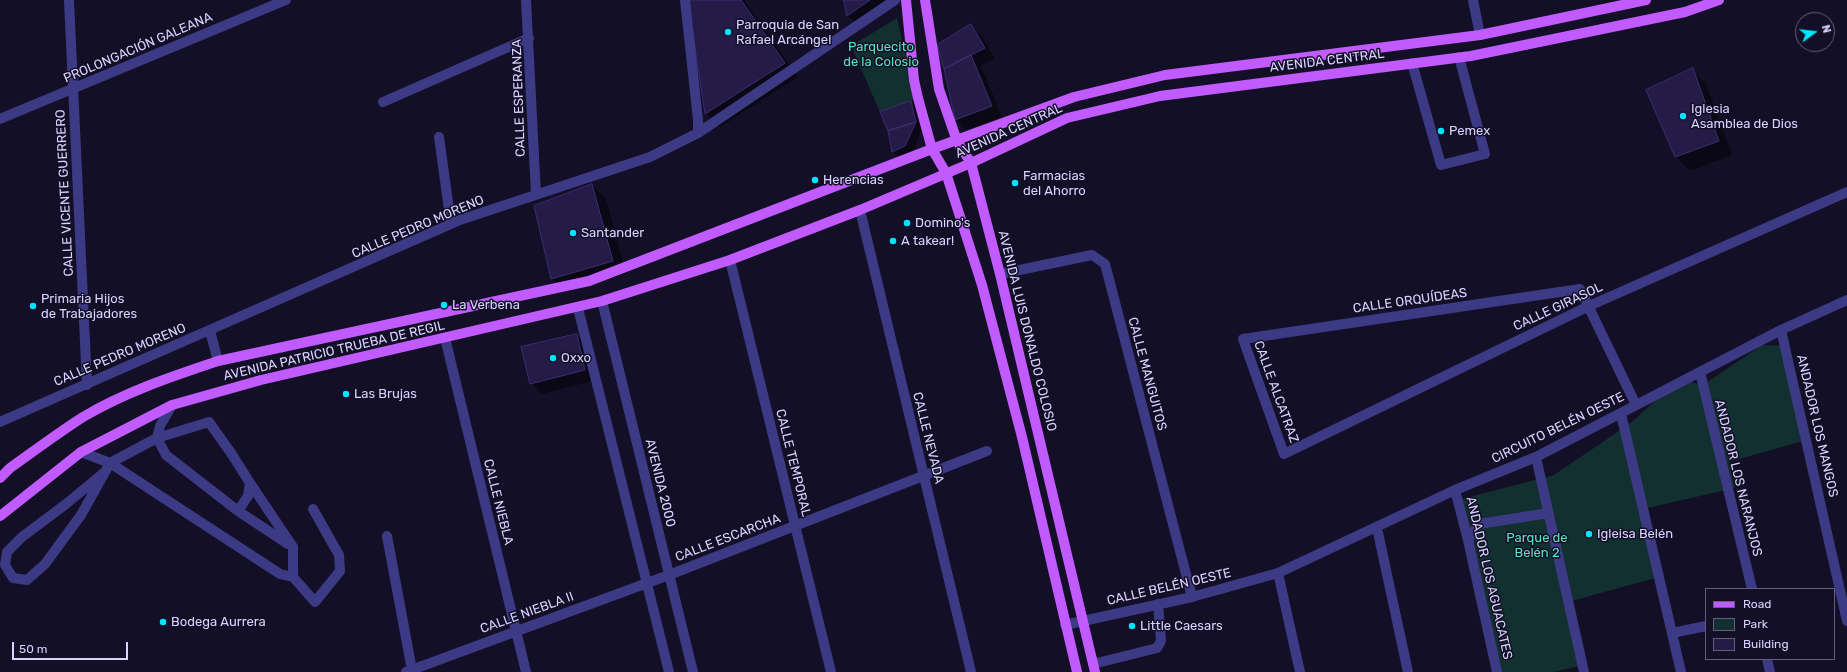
<!DOCTYPE html>
<meta charset="utf-8">
<style>
body{margin:0}
#map{position:relative;width:1847px;height:672px;overflow:hidden;background:#130f26;font-family:Rubik,sans-serif}
canvas{display:block}
.legend{position:absolute;left:1705px;top:588px;width:130px;height:72px;box-sizing:border-box;background:#130f26;border:1px solid #625e7d;margin:0;padding:5px 7px;list-style:none;font-size:12px;color:#d9d4ff}
.legend li{display:flex;align-items:center;gap:8px;height:20px}
.legend b{width:20px;border:1px solid #625e7d}
.north{position:absolute;left:1795px;top:12px;width:40px;height:40px;box-sizing:border-box;background:#130f26;border:1px solid #625e7d;border-radius:50%;rotate:75deg;font-size:11px;font-weight:700;line-height:16px;text-align:center;color:#d9d4ff}
.north::after{content:'';display:block;margin:auto;width:14px;height:18px;background:#00e5ff;clip-path:polygon(50% 0,100% 100%,50% 72%,0 100%)}
.scale{position:absolute;left:12px;top:642px;width:116px;height:18px;box-sizing:border-box;border:2px solid #d9d4ff;border-top:0;padding-left:5px;font-size:12px;line-height:14px;white-space:nowrap;color:#d9d4ff;-webkit-text-stroke:3px #130f26;paint-order:stroke}
</style>
<div id="map">
<canvas width="1847" height="672"></canvas>
<ul class="legend">
<li><b style="height:5px;background:#c25bff"></b>Road</li>
<li><b style="height:11px;background:#12302f"></b>Park</li>
<li><b style="height:11px;background:#241b47"></b>Building</li>
</ul>
<div class="north">N</div>
<div class="scale">50 m</div>
</div>
<script>
const ctx = document.querySelector('canvas').getContext('2d');
ctx.lineJoin = 'round';
function fill(path, color) {
  ctx.fillStyle = color;
  ctx.fill(path, 'evenodd');
}
function strokePath(path, color, width, dash) {
  ctx.strokeStyle = color;
  ctx.lineWidth = width;
  ctx.lineCap = dash ? 'butt' : 'round';
  ctx.setLineDash(dash || []);
  ctx.stroke(path);
}
function drawText(font, color, halo, rows, align = 'center') {
  ctx.font = font + ' Rubik,sans-serif';
  ctx.lineWidth = 3;
  ctx.setLineDash([]);
  ctx.textBaseline = 'middle';
  ctx.strokeStyle = halo;
  ctx.fillStyle = color;
  for (const [text, x, y, turn = 0] of rows) {
    ctx.save();
    ctx.translate(x, y);
    ctx.rotate((+turn || 0) * Math.PI / 180);
    ctx.textAlign = isNaN(turn) ? turn : align;
    if (halo) ctx.strokeText(text, 0, 0);
    ctx.fillText(text, 0, 0);
    ctx.restore();
  }
}
fill(new Path2D(`
 M 897,18 L 915,97 L 911,101 L 880,112 L 851,46 Z
 M 1762,345 L 1785,346 L 1806,440 L 1729,462 L 1735,488 L 1643,509 L 1659,577 L 1568,602 L 1583,665 L 1554,672 L 1497,672 L 1458,500 L 1554,475 L 1632,422 L 1656,400 L 1690,382 L 1703,385 Z`), '#12302f');
fill(new Path2D(`
 M 693,0 L 744,0 L 798,77 L 720,127 L 706,113 Z
 M 845,0 L 896,0 L 859,26 L 848,16 Z
 M 971,25 L 982,36 L 995,59 L 981,66 L 1002,117 L 966,130 L 956,119 L 938,45 Z
 M 1692,70 L 1706,84 L 1732,155 L 1690,171 L 1676,157 Z
 M 910,102 L 917,109 L 922,129 L 912,153 L 900,158 L 893,152 L 889,131 Z
 M 592,185 L 606,199 L 626,274 L 566,292 L 552,278 Z
 M 577,335 L 588,346 L 596,380 L 542,394 L 531,383 Z`), '#0007');
const building = new Path2D(`
 M 691,0 L 741,0 L 785,63 L 705,114 L 688,1 Z
 M 844,0 L 870,0 L 847,16 Z
 M 971,24 L 985,48 L 944,69 L 937,45 Z
 M 971,55 L 992,106 L 955,120 L 944,69 Z
 M 1693,68 L 1719,141 L 1675,157 L 1646,90 Z
 M 911,101 L 916,122 L 888,131 L 880,112 Z
 M 916,122 L 905,146 L 892,152 L 888,131 Z
 M 592,184 L 613,261 L 551,279 L 534,206 Z
 M 577,334 L 585,370 L 530,384 L 521,347 Z`);
fill(building, '#241b47');
strokePath(building, '#3b2d73', 1);
strokePath(new Path2D(`
 M 69,0 L 87,385
 M 526,0 L 536,195
 M 685,0 L 698,120 L 698,133
 M 1473,0 L 1480,35
 M 1412,63 L 1441,165 L 1485,154 L 1459,57
 M 383,102 L 529,38
 M 0,119 L 286,0
 M 439,137 L 451,224
 M 860,210 L 971,672
 M 730,260 L 831,672
 M 1000,274 L 1092,255 L 1105,264 L 1192,597
 M 602,301 L 693,672
 M 578,308 L 669,672
 M 1781,330 L 1847,621
 M 210,331 L 218,361
 M 445,338 L 526,672
 M 1700,372 L 1752,589
 M 172,405 L 160,426 L 157,438 L 166,455 L 238,511 L 288,544
 M 1636,405 L 1580,289 L 1243,339 L 1284,454 L 1589,306 L 1847,192
 M 1621,414 L 1681,672
 M 0,422 L 460,220 L 650,157 L 698,133 L 895,0
 M 81,452 L 110,463 L 280,574 L 293,577 L 293,547 L 250,483
 M 1536,457 L 1584,672
 M 106,471 L 66,504 L 22,537 L 7,552 L 5,565 L 13,578 L 27,580 L 45,564 L 81,515 L 110,463 L 157,438 L 209,422 L 231,453 L 250,483 L 248,496 L 238,511
 M 1455,490 L 1468,540 L 1497,672
 M 1377,528 L 1408,672
 M 387,536 L 412,670
 M 1468,540 L 1479,524 L 1549,513
 M 1278,573 L 1300,672
 M 293,577 L 315,602 L 340,571 L 339,555 L 313,509
 M 1065,625 L 1192,597 L 1278,573 L 1455,490 L 1536,457 L 1781,330 L 1847,300
 M 1672,633 L 1706,626
 M 1767,659 L 1770,672
 M 1093,664 L 1157,648 L 1161,641 L 1158,604
 M 406,672 L 669,575 L 987,451`), '#3d3a85', 10);
strokePath(new Path2D(`
 M 906,0 L 914,80 L 918,98 L 932,149 L 946,173 L 982,285 L 1022,437 L 1077,672
 M 925,0 L 939,89 L 957,141 L 971,163 L 1000,274 L 1095,672
 M 0,478 L 10,468 C 34,451 58,433 83,417 C 125,392 173,376 218,361 L 589,281 L 932,149 L 1074,97 L 1165,75 L 1480,35 L 1646,0
 M 0,516 L 81,452 L 172,405 L 261,380 L 602,301 L 730,260 L 860,210 L 971,163 L 1067,118 L 1160,96 L 1471,56 L 1685,12 L 1719,0`), '#c25bff', 10);
for (const [x, y, r, color] of [
 [728,32,4,"#00e5ff"],
 [1683,116,4,"#00e5ff"],
 [1441,131,4,"#00e5ff"],
 [815,180,4,"#00e5ff"],
 [1015,183,4,"#00e5ff"],
 [907,223,4,"#00e5ff"],
 [573,233,4,"#00e5ff"],
 [893,241,4,"#00e5ff"],
 [444,305,4,"#00e5ff"],
 [33,306,4,"#00e5ff"],
 [553,358,4,"#00e5ff"],
 [346,394,4,"#00e5ff"],
 [1589,534,4,"#00e5ff"],
 [163,622,4,"#00e5ff"],
 [1132,626,4,"#00e5ff"]
]) {
  const dot = new Path2D();
  dot.arc(x, y, r, 0, 2 * Math.PI);
  ctx.fillStyle = color;
  ctx.fill(dot);
  strokePath(dot, '#130f26', 1.5);
}
drawText('13px', '#d9d4ff', '#130f26', [
 ["Parroquia de San",736,25],
 ["Rafael Arcángel",736,40],
 ["Iglesia",1691,109],
 ["Asamblea de Dios",1691,124],
 ["Pemex",1449,131],
 ["Farmacias",1023,176],
 ["del Ahorro",1023,191],
 ["Herencias",823,180],
 ["Domino's",915,223],
 ["Santander",581,233],
 ["A takear!",901,241],
 ["Primaria Hijos",41,299],
 ["de Trabajadores",41,314],
 ["La Verbena",452,305],
 ["Oxxo",561,358],
 ["Las Brujas",354,394],
 ["Igleisa Belén",1597,534],
 ["Bodega Aurrera",171,622],
 ["Little Caesars",1140,626]
], 'left');
drawText('13px', '#5fe0c0', '#130f26', [
 ["Parquecito",881,47],
 ["de la Colosio",881,62],
 ["Parque de",1537,538],
 ["Belén 2",1537,553]
]);
drawText('13px', '#d9d4ff', '#130f26', [
 ["PROLONGACIÓN GALEANA",138,48,-23],
 ["AVENIDA CENTRAL",1327,61,-7],
 ["CALLE ESPERANZA",519,98,-92],
 ["AVENIDA CENTRAL",1009,131,-24],
 ["CALLE VICENTE GUERRERO",65,193,-93],
 ["CALLE PEDRO MORENO",418,227,-23],
 ["CALLE ORQUÍDEAS",1410,301,-8],
 ["CALLE GIRASOL",1558,307,-25],
 ["AVENIDA LUIS DONALDO COLOSIO",1027,331,76],
 ["AVENIDA PATRICIO TRUEBA DE REGIL",334,351,-13],
 ["CALLE PEDRO MORENO",120,355,-23],
 ["CALLE MANGUITOS",1147,374,75],
 ["CALLE ALCATRAZ",1276,392,70],
 ["ANDADOR LOS MANGOS",1817,426,77],
 ["CIRCUITO BELÉN OESTE",1558,428,-26],
 ["CALLE NEVADA",928,438,76],
 ["CALLE TEMPORAL",793,463,76],
 ["ANDADOR LOS NARANJOS",1738,478,76],
 ["AVENIDA 2000",660,483,76],
 ["CALLE NIEBLA",498,502,76],
 ["CALLE ESCARCHA",728,538,-21],
 ["ANDADOR LOS AGUACATES",1489,578,77],
 ["CALLE BELÉN OESTE",1169,587,-13],
 ["CALLE NIEBLA II",527,613,-20]
]);
</script>
